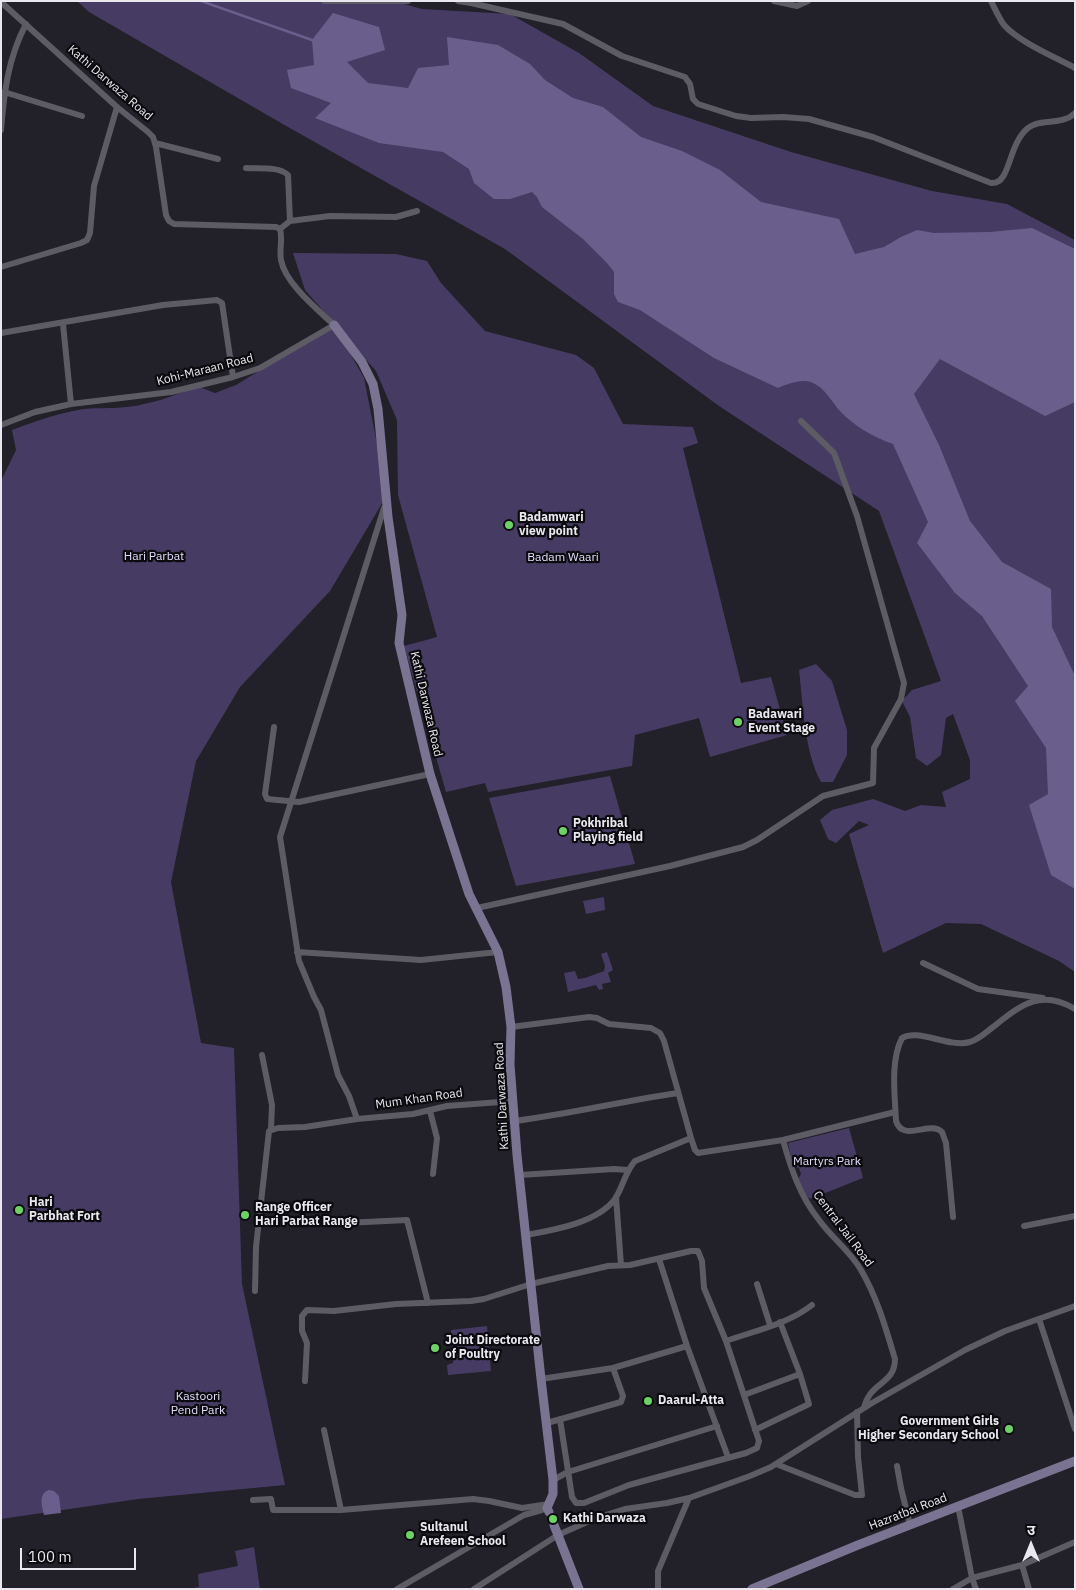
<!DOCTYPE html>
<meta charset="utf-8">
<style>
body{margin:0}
#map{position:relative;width:1076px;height:1590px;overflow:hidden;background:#222028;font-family:"IBM Plex Sans","Noto Sans Devanagari",sans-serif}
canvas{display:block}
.frame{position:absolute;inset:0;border:2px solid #e9e8ee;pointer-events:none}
.north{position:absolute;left:1006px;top:1520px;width:50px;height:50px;-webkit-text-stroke:4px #0b0a0e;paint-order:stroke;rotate:0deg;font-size:14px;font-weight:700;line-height:20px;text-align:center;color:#e9e8ee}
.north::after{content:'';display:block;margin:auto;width:18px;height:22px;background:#e9e8ee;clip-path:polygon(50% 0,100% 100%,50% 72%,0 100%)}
.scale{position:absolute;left:20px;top:1548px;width:116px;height:22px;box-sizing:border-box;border:2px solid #e9e8ee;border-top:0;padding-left:6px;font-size:15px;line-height:18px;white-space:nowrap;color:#e9e8ee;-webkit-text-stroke:4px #0b0a0e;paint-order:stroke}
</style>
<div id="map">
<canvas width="1076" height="1590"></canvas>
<div class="frame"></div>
<div class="north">उ</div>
<div class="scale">100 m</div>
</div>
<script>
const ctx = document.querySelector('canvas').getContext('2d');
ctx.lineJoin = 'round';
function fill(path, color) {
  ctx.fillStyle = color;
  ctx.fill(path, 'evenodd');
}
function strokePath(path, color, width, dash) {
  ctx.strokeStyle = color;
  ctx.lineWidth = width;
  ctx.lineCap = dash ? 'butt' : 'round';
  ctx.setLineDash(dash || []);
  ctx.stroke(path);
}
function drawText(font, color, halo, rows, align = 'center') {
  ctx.font = font + ' "IBM Plex Sans",sans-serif';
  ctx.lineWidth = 4.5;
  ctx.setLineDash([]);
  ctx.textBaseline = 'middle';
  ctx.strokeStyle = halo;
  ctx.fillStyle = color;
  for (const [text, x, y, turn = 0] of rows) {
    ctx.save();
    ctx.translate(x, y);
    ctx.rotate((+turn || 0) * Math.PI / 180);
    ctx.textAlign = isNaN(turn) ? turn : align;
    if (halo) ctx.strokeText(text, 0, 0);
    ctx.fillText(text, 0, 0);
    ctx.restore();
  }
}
fill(new Path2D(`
 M 77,1 L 393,1 L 422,9 L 510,14 L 579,53 L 653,106 L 791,152 L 932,191 L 1007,204 L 1075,240 L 1075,972 L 1059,961 L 981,924 L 946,923 L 883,953 L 849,834 L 869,825 L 859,821 L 836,843 L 828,839 L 820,820 L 832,810 L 873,799 L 905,811 L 921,805 L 946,807 L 942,792 L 970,779 L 970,760 L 953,714 L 946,718 L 941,755 L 927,766 L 916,758 L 910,717 L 902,701 L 912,690 L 941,681 L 879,511 L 719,406 L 505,249 L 288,127 L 89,12 Z
 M 293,253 L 396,254 L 427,261 L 441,283 L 485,331 L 576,355 L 594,368 L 623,424 L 693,427 L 698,443 L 683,448 L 741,683 L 771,677 L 787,735 L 710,757 L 699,718 L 635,735 L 632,766 L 488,792 L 485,783 L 446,792 L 404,646 L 437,637 L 398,495 L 397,420 L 376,371 L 305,290 Z
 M 334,325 L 364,378 L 387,495 L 330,591 L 240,687 L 196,761 L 171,882 L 201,1043 L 234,1048 L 242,1284 L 285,1485 L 138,1499 L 1,1519 L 1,481 L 16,450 L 12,430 C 34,422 55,414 78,410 C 94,407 111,409 127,407 C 152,404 174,396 197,386 L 215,393 L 236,385 Z
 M 816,664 L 832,681 L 847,730 L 847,755 L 833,782 L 821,782 C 804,751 803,704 799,670 Z
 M 610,776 L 635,864 L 516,886 L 489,798 Z
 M 604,897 L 605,910 L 586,914 L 583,901 Z
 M 607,952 L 613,970 L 608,973 L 611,982 L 602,984 L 603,989 L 599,990 L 596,985 L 568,992 L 564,973 L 575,971 L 578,979 L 585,978 L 604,971 L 605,966 L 601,954 Z
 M 849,1128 L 863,1178 L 810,1199 L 806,1195 L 798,1179 L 801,1174 L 799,1168 L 793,1166 L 788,1143 Z
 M 487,1326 L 491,1371 L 448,1375 L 447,1365 L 453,1363 L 451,1330 Z
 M 254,1547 L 260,1589 L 188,1589 L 199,1587 L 198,1574 L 238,1566 L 235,1551 Z`), '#463c63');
fill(new Path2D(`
 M 333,13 L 379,27 L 385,50 L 347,62 L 368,83 L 408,88 L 418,68 L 449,65 L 447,37 L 498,45 L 530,64 L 545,80 L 573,98 L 603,107 L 641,137 L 682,151 L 720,170 L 761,202 L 839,219 L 855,254 L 884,247 L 901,237 L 917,230 L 934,233 L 990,232 L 1032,228 L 1075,249 L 1075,402 L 1045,416 L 940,359 L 914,394 L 939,445 L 970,521 L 1002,562 L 1051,589 L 1052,627 L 1075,676 L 1075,889 L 1051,875 L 1029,805 L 1048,794 L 1046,748 L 1015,701 L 1028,686 L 982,616 L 955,593 L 917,543 L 928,522 L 893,444 C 873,437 854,426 840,411 C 831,401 825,388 813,383 C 803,378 788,384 778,388 L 714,358 L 640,310 L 618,302 L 614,294 L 614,272 L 607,263 L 583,239 L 542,207 L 537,197 L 532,192 L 510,199 L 494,199 L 474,183 L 469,169 L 443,152 L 379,143 L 315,118 L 331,103 L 291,88 L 287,70 L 314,65 L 312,40 Z
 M 49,1490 L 54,1491 L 59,1496 L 61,1513 L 44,1515 C 42,1506 38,1494 49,1490 Z`), '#6a5e8d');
strokePath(new Path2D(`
 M 201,1 L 312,40`), '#6a5e8d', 2.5);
strokePath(new Path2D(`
 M 324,1 L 408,1
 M 458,1 L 471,3 L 563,24 L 622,56 L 685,77 L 690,84 L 693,99 L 698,104 L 736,116 L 751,118 L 783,117 L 809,119 L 873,137 L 991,183 C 998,183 1000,181 1004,175 C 1011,162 1013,144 1023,133 C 1037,115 1060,128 1075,113
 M 774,1 L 797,6 L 808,1
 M 991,1 C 995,9 999,18 1004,25 C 1019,42 1055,57 1075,68
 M 1,2 L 117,107 L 148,132 L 153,137 L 156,147 L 166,215 L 169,221 L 174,224 L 276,227 L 280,229 C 283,239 279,250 281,260 C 285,283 317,309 334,325 L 260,368 L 233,377 L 171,392 L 71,404 L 35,412 L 1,425
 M 4,92 L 82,116
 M 1,130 C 4,93 8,58 26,24
 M 155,143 L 218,159
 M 246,168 C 259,169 279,166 288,175 L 290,221
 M 280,229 L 290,221 L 330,216 L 396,217 L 417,211
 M 1,267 L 81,243 L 87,240 L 90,233 L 94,186 L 117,107
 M 63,324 L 71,404
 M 1,333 L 163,305 L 217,300 L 222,303 L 233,377
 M 384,508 L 280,837 L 299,961 L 314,997 L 321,1010 L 338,1075 L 349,1096 L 357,1119 L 413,1114 L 447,1106 L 514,1101
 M 274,727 L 265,794 L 267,799 L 299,802 L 430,774
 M 477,908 L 670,866 L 743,847 L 757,840 L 823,796 L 873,783 L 874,748 L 901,699 L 904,683 L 857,516 L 834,453 L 801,421
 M 297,952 L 421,960 L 498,952
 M 923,963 L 978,989 L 1043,998
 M 511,1027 L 589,1017 L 597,1018 L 609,1024 L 651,1028 L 660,1033 L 664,1041 L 691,1138 L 695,1150 L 698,1153 L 783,1140 L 895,1112
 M 262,1055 L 272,1105 L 271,1129
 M 430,1111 L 437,1138 L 433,1174
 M 515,1121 C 570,1114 623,1101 678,1093
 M 783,1140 C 791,1169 800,1196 819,1220 C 832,1238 850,1251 861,1270 C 877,1297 886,1329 895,1359 C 895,1385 870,1381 864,1408
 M 520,1175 L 614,1169 L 628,1170
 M 616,1197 L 621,1265
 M 953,1217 L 946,1143 L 942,1132 C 930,1120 903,1143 896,1121 C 895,1096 890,1061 902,1038 C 919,1028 948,1048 970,1042 C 979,1039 985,1033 993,1027 C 1020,1006 1040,988 1075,1009
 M 345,1223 L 407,1220 L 428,1303
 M 1024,1226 L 1075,1216
 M 526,1235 C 554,1230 597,1223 615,1199 C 623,1187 625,1172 635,1161 L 691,1138
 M 659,1259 L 687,1346 L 728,1457
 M 757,1284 L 770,1325
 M 255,1291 L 256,1247 L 269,1131 L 278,1128 L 305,1127 L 357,1119
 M 1039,1319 L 1075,1429
 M 726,1341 C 754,1331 788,1324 812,1305
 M 541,1379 L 613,1368 L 687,1346
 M 305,1381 L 307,1343 L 302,1331 L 302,1316 L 307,1310 L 334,1311 L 396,1304 L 471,1301 L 484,1299 L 531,1284 L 608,1266 L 630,1265 L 691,1251 L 698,1251 L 702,1261 L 704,1288 L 726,1341 L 759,1441 L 757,1448 L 746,1453 L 629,1485 L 584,1503 L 576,1503 L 572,1497 L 560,1419
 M 744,1395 L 800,1374
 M 547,1423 L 621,1402 L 623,1396 L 613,1368
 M 324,1430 L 341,1510
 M 755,1430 L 809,1404 L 800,1374 L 780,1322
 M 776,1464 L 855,1495 L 862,1495 L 858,1457 L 857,1412
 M 897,1466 L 901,1488 L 910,1525
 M 553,1480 L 568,1472 L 717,1426
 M 253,1500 L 271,1499 L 273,1510 L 341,1510 L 473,1499 L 489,1501 L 522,1508 L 549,1504
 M 958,1506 L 972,1578 L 976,1589
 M 1022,1565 L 1029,1589
 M 397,1589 L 524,1515 L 542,1510
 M 474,1589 L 558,1535 L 596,1518 L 625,1509 L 667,1503 L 689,1498 L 750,1476 L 771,1467 L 872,1403 L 965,1350 L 1005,1331 L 1075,1306
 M 658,1589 L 658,1571 L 689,1498
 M 953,1589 L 972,1578 L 1022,1565 L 1075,1542`), '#5d5b64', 6);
strokePath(new Path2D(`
 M 334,325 L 362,362 L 373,384 L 378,409 L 388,517 L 402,615 L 399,643 L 430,774 L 469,894 L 498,952 L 506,987 L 511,1027 L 510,1064 L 517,1155 L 541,1379 L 553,1480 L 553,1494 L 547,1508 L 549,1512
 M 554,1525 L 579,1589
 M 752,1589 L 858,1545 L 1075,1461`), '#7a7391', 9);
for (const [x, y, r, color] of [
 [509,525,5,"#6bd363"],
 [738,722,5,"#6bd363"],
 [563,831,5,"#6bd363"],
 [19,1210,5,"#6bd363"],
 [245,1215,5,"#6bd363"],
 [435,1348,5,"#6bd363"],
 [648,1401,5,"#6bd363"],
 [1009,1429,5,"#6bd363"],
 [553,1519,5,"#6bd363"],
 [410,1535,5,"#6bd363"]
]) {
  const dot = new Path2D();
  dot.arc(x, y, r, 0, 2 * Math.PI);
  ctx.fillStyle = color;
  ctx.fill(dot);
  strokePath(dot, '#0b0a0e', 2);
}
drawText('12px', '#e9e8ee', '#0b0a0e', [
 ["Kathi Darwaza Road",110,83,41],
 ["Kohi-Maraan Road",205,370,-14],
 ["Kathi Darwaza Road",426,704,77],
 ["Kathi Darwaza Road",502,1096,-93],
 ["Mum Khan Road",419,1099,-8],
 ["Central Jail Road",843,1229,53],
 ["Hazratbal Road",908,1512,-21]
]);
drawText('bold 12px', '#e9e8ee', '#0b0a0e', [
 ["Badamwari",519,518],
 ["view point",519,532],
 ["Badawari",748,715],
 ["Event Stage",748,729],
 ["Pokhribal",573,824],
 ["Playing field",573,838],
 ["Hari",29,1203],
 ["Parbhat Fort",29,1217],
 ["Range Officer",255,1208],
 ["Hari Parbat Range",255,1222],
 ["Joint Directorate",445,1341],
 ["of Poultry",445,1355],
 ["Daarul-Atta",658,1401],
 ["Government Girls",999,1422,"right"],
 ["Higher Secondary School",999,1436,"right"],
 ["Kathi Darwaza",563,1519],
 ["Sultanul",420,1528],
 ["Arefeen School",420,1542]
], 'left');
drawText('12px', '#e2dcfa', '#0b0a0e', [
 ["Hari Parbat",154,557],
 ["Badam Waari",563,558],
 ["Martyrs Park",827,1162],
 ["Kastoori",198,1397],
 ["Pend Park",198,1411]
]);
</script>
